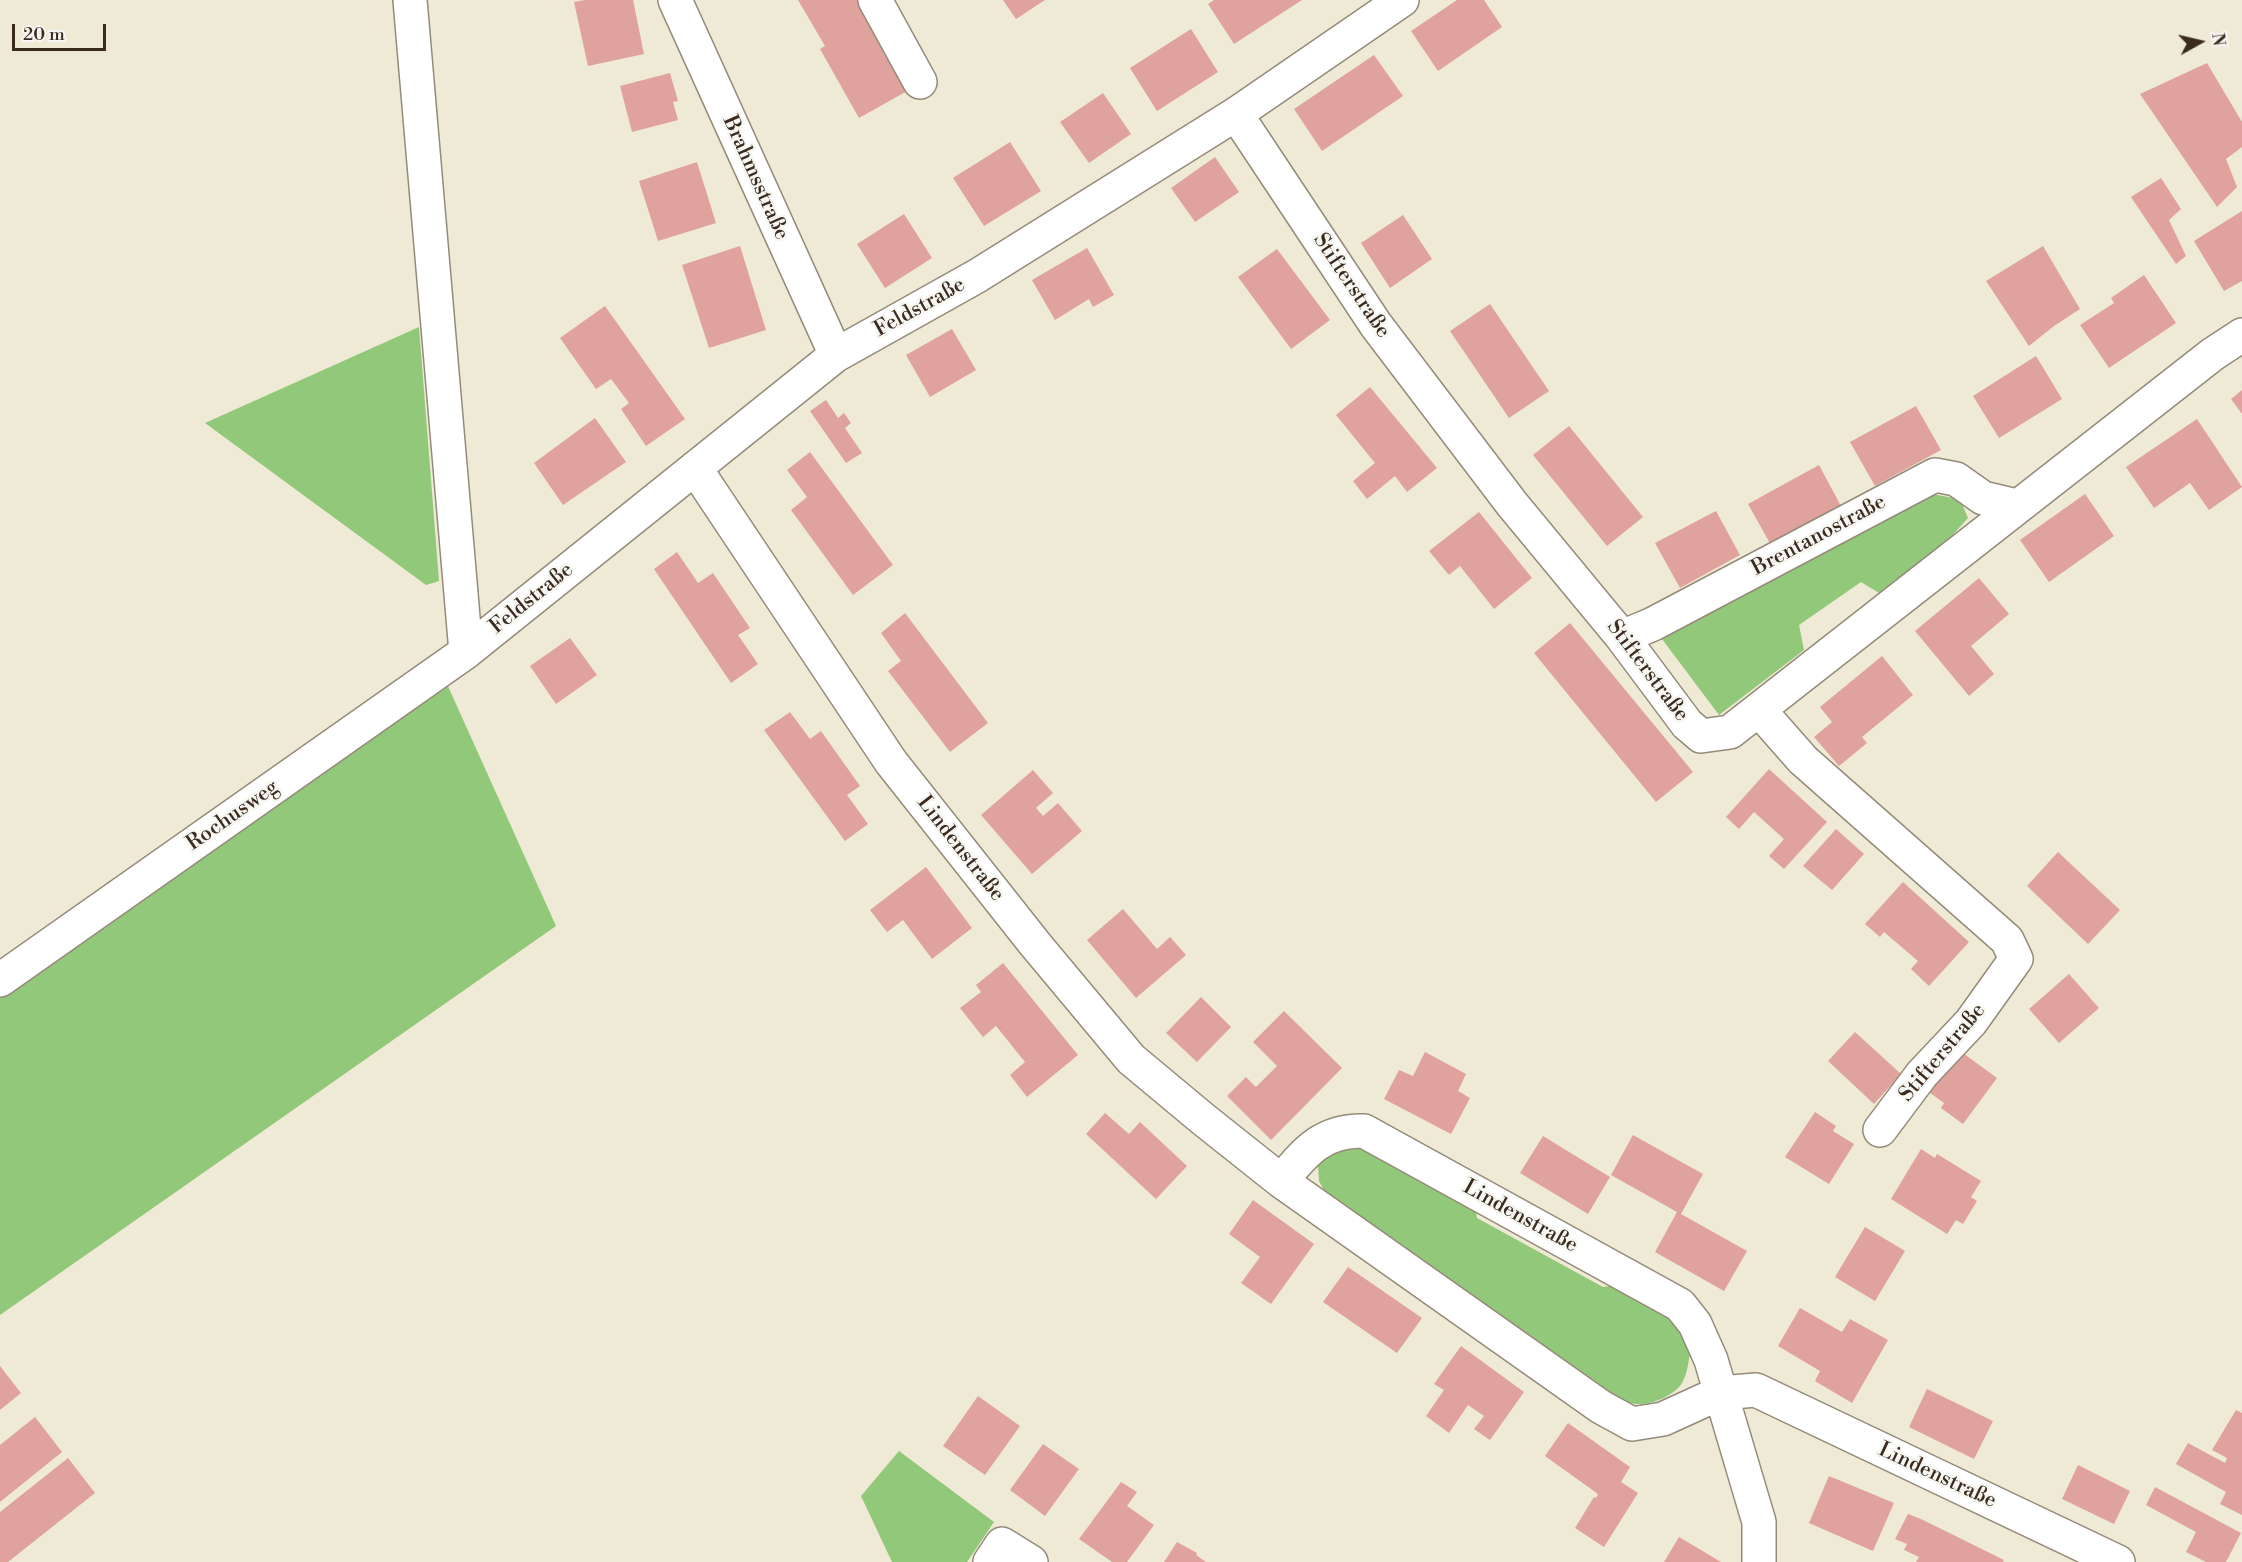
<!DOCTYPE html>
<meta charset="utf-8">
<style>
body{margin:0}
#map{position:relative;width:2242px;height:1562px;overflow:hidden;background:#efead5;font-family:"Libre Bodoni",serif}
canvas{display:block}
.north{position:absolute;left:2170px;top:12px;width:60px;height:60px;-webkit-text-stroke:4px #f6f6f2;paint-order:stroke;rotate:82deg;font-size:16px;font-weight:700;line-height:24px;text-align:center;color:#3b2a1e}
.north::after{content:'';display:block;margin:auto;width:21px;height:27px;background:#3b2a1e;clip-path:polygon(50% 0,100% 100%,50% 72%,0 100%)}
.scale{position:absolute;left:12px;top:24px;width:94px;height:27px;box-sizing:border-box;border:3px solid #3b2a1e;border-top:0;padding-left:8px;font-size:18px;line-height:21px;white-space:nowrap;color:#3b2a1e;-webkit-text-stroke:4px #f6f6f2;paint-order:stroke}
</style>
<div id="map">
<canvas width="2242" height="1562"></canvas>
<div class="north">N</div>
<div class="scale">20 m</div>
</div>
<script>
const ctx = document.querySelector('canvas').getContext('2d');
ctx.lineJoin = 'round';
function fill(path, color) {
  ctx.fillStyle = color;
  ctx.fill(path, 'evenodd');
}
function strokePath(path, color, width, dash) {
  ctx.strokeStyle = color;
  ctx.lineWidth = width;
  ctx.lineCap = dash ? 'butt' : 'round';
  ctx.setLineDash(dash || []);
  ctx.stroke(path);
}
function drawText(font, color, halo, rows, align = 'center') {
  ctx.font = font + ' "Libre Bodoni",serif';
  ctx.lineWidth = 5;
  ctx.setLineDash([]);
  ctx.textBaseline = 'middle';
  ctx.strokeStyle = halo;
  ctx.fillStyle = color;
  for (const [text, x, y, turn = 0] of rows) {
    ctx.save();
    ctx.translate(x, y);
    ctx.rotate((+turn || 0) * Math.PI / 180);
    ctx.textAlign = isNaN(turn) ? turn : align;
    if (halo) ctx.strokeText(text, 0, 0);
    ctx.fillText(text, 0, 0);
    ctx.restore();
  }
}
fill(new Path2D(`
 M 419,327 L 439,581 L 426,585 L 205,423 Z
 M 1931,494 L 1960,499 L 1968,518 L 1948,540 L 1879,593 L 1861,582 L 1799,625 L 1804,650 L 1719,715 L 1662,639 L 1902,504 Z
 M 447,684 L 556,926 L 0,1315 L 0,997 Z
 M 1361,1141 L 1474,1201 L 1477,1218 L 1603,1287 L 1624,1284 L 1667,1308 L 1691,1346 C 1689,1358 1688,1373 1682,1383 C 1674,1396 1651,1405 1636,1404 C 1632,1404 1627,1401 1622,1400 L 1325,1192 L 1319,1181 L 1318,1166 L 1328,1152 Z
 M 899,1451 L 994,1522 L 967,1562 L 892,1562 L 861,1496 Z`), '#92c87a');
fill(new Path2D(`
 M 585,0 L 633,0 L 644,54 L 588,66 L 574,2 Z
 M 798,0 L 863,0 L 909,90 L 859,118 L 820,49 L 825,46 Z
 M 1003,0 L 1045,0 L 1016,19 Z
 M 1214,0 L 1302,0 L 1234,44 L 1208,4 Z
 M 1457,0 L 1484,0 L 1502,27 L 1438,71 L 1411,31 Z
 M 1191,29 L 1218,72 L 1157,111 L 1130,68 Z
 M 1374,55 L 1403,96 L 1322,151 L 1294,109 Z
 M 2207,63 L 2242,122 L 2242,147 L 2226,159 L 2237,187 L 2217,207 L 2140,94 Z
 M 670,73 L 678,101 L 673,102 L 678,120 L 632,132 L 620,86 Z
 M 1103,93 L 1131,134 L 1089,163 L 1060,122 Z
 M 1010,142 L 1041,191 L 984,226 L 953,178 Z
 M 1215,157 L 1239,192 L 1195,222 L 1171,188 Z
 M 697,162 L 716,223 L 658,241 L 639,181 Z
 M 2161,178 L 2181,209 L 2169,220 L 2186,256 L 2176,264 L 2131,197 Z
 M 2242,211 L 2242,281 L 2224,291 L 2194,241 Z
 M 904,214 L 932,258 L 885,288 L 857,244 Z
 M 1403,215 L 1432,259 L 1390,288 L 1361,243 Z
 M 740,246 L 766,330 L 709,348 L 682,265 Z
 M 2043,246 L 2080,309 L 2054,326 L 2029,346 L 1986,281 Z
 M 1087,248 L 1114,295 L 1093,307 L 1089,299 L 1055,320 L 1032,280 Z
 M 1277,249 L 1330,320 L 1291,349 L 1238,277 Z
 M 2144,275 L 2176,323 L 2109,368 L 2080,325 L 2114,303 L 2111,298 Z
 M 1490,304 L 1549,391 L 1509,418 L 1450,331 Z
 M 605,306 L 685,419 L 646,446 L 621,409 L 629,403 L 611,379 L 596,389 L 560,338 Z
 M 952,329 L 976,370 L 930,397 L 906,355 Z
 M 2036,356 L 2062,399 L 1999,438 L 1973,396 Z
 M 1370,387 L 1437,468 L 1407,492 L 1395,476 L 1367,499 L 1353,481 L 1375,463 L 1336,415 Z
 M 2242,390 L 2242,414 L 2231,399 Z
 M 826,400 L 838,418 L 844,413 L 851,423 L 845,428 L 862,453 L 846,463 L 810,411 Z
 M 1916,406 L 1941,450 L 1875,486 L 1850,442 Z
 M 595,418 L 626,462 L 563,505 L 534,463 Z
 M 2197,419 L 2242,487 L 2209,510 L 2190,483 L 2154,508 L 2126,467 Z
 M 1569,426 L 1643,517 L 1607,546 L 1533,455 Z
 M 810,452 L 893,565 L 853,595 L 791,510 L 807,497 L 787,470 Z
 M 1819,465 L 1842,508 L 1772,547 L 1748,504 Z
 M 2085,494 L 2114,536 L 2049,582 L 2020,540 Z
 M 1716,511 L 1740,555 L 1680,588 L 1655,543 Z
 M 1479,512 L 1532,578 L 1494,609 L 1460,566 L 1449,575 L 1429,551 Z
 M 677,552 L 698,583 L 713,573 L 750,628 L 738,635 L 758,664 L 731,683 L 654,569 Z
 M 1979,578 L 2009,614 L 1971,646 L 1994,674 L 1969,696 L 1915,631 Z
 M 905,613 L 988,723 L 950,752 L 888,671 L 901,661 L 881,633 Z
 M 1570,623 L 1693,772 L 1656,802 L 1534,653 Z
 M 570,638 L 597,675 L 556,704 L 530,666 Z
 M 1882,656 L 1913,695 L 1862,737 L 1867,743 L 1839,766 L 1814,737 L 1832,722 L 1820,707 Z
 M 790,712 L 810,739 L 821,731 L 860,786 L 847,795 L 868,824 L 845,841 L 764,730 Z
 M 1769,769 L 1827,822 L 1784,869 L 1769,856 L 1784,839 L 1754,812 L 1739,829 L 1726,817 Z
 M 1033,770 L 1053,793 L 1036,808 L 1043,816 L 1058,803 L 1082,831 L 1032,874 L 981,815 Z
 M 1836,829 L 1864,854 L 1832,890 L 1803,866 Z
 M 2058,852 L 2120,910 L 2088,944 L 2027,886 Z
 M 926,867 L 972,928 L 932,959 L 903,920 L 887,932 L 870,910 Z
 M 1903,882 L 1969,942 L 1929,986 L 1911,969 L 1918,961 L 1884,932 L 1880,937 L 1865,924 Z
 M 1123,909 L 1157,949 L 1170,937 L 1186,955 L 1136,998 L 1087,940 Z
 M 1003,963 L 1078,1055 L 1027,1097 L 1010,1075 L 1025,1062 L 996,1026 L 983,1037 L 960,1008 L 981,992 L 976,985 Z
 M 2069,974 L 2099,1008 L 2059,1043 L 2029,1009 Z
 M 1201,997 L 1231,1027 L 1197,1062 L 1166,1033 Z
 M 1284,1011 L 1342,1068 L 1271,1140 L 1227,1096 L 1246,1077 L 1256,1087 L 1277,1066 L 1253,1042 Z
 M 1855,1032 L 1901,1074 L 1874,1104 L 1828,1061 Z
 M 1956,1048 L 1997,1078 L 1963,1124 L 1941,1108 L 1944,1103 L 1926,1090 Z
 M 1425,1052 L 1466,1074 L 1458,1091 L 1470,1098 L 1451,1134 L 1384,1099 L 1399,1070 L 1413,1076 Z
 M 1815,1112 L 1836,1126 L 1833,1131 L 1854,1144 L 1829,1184 L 1785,1157 Z
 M 1105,1113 L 1129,1134 L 1140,1122 L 1187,1166 L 1156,1199 L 1086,1134 Z
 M 1633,1135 L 1703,1174 L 1681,1214 L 1747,1251 L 1724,1291 L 1655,1252 L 1677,1212 L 1611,1175 Z
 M 1543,1136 L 1610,1177 L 1588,1214 L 1520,1173 Z
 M 1921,1149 L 1935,1158 L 1937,1154 L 1981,1181 L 1971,1197 L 1977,1201 L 1963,1224 L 1956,1220 L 1947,1234 L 1891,1199 Z
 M 1253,1200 L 1314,1244 L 1271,1304 L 1241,1283 L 1260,1257 L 1229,1234 Z
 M 1865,1227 L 1905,1251 L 1875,1301 L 1835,1277 Z
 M 1348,1267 L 1422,1318 L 1397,1353 L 1323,1302 Z
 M 1800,1308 L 1842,1332 L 1850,1319 L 1888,1340 L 1852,1403 L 1815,1381 L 1820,1371 L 1778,1346 Z
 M 1461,1346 L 1524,1392 L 1490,1440 L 1474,1429 L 1484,1416 L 1468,1405 L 1449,1433 L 1426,1416 L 1444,1390 L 1434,1384 Z
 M 0,1366 L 21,1393 L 0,1410 Z
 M 1927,1389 L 1993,1421 L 1974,1459 L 1909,1427 Z
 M 978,1396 L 1020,1426 L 985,1475 L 943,1446 Z
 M 2236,1410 L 2242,1413 L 2242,1515 L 2220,1504 L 2226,1492 L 2176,1464 L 2188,1443 L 2225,1463 L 2227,1458 L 2212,1450 Z
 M 35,1417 L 62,1452 L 0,1502 L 0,1445 Z
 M 1568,1423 L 1630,1467 L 1621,1482 L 1638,1493 L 1604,1547 L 1575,1528 L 1594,1497 L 1596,1498 L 1598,1494 L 1545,1456 Z
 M 1043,1444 L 1079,1469 L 1045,1516 L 1010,1490 Z
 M 68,1458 L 95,1493 L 8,1562 L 0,1562 L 0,1512 Z
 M 2078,1465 L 2130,1491 L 2114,1524 L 2062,1499 Z
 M 1829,1476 L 1894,1503 L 1873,1551 L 1809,1523 Z
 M 1121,1482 L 1137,1492 L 1127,1506 L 1154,1525 L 1127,1562 L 1112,1562 L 1079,1539 Z
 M 2155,1487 L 2241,1533 L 2226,1562 L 2206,1562 L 2186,1552 L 2196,1532 L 2146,1505 Z
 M 1908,1514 L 1921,1519 L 2004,1560 L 2003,1562 L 1916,1562 L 1919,1557 L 1904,1550 L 1907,1544 L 1895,1539 Z
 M 1679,1537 L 1721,1562 L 1664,1562 Z
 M 1177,1542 L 1197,1553 L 1196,1555 L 1206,1562 L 1164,1562 Z`), '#dfa29c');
const minor = new Path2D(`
 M 410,0 L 466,652
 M 675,0 L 836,355
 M 875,0 L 920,82
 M 1236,114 L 1376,325 L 1512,504 L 1622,637 L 1687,724 L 1701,736 L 1730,732 L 2213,354 L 2242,335
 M 695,468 L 891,762 L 1035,944 L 1131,1059 L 1203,1119 L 1281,1181 L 1601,1407 L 1632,1424 L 1663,1419 L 1720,1393 L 1756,1390 L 2118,1562
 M 1622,637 L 1653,624 L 1935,475 L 1956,479 L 1983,498 L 2017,506
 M 1759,710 L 1803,760 L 2007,940 L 2016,959 L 1971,1022 L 1922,1074 L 1880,1130
 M 0,980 L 466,652 L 836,355 L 977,276 L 1236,114 L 1402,0
 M 1281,1181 C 1306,1151 1323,1130 1364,1131 L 1680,1305 L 1695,1324 L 1711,1360 L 1759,1522 L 1759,1562
 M 990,1562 L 1002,1544 L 1031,1562`);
strokePath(minor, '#958a7a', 36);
strokePath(minor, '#fff', 33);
drawText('21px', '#3b2a1e', '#f6f6f2', [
 ["Brahmsstraße",755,178,66],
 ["Stifterstraße",1351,286,56],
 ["Feldstraße",920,308,-29],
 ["Brentanostraße",1819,536,-28],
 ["Feldstraße",532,599,-39],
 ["Stifterstraße",1647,671,53],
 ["Rochusweg",233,816,-35],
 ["Lindenstraße",960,849,52],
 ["Stifterstraße",1943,1053,-50],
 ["Lindenstraße",1520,1217,29],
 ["Lindenstraße",1937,1476,25]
]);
</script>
